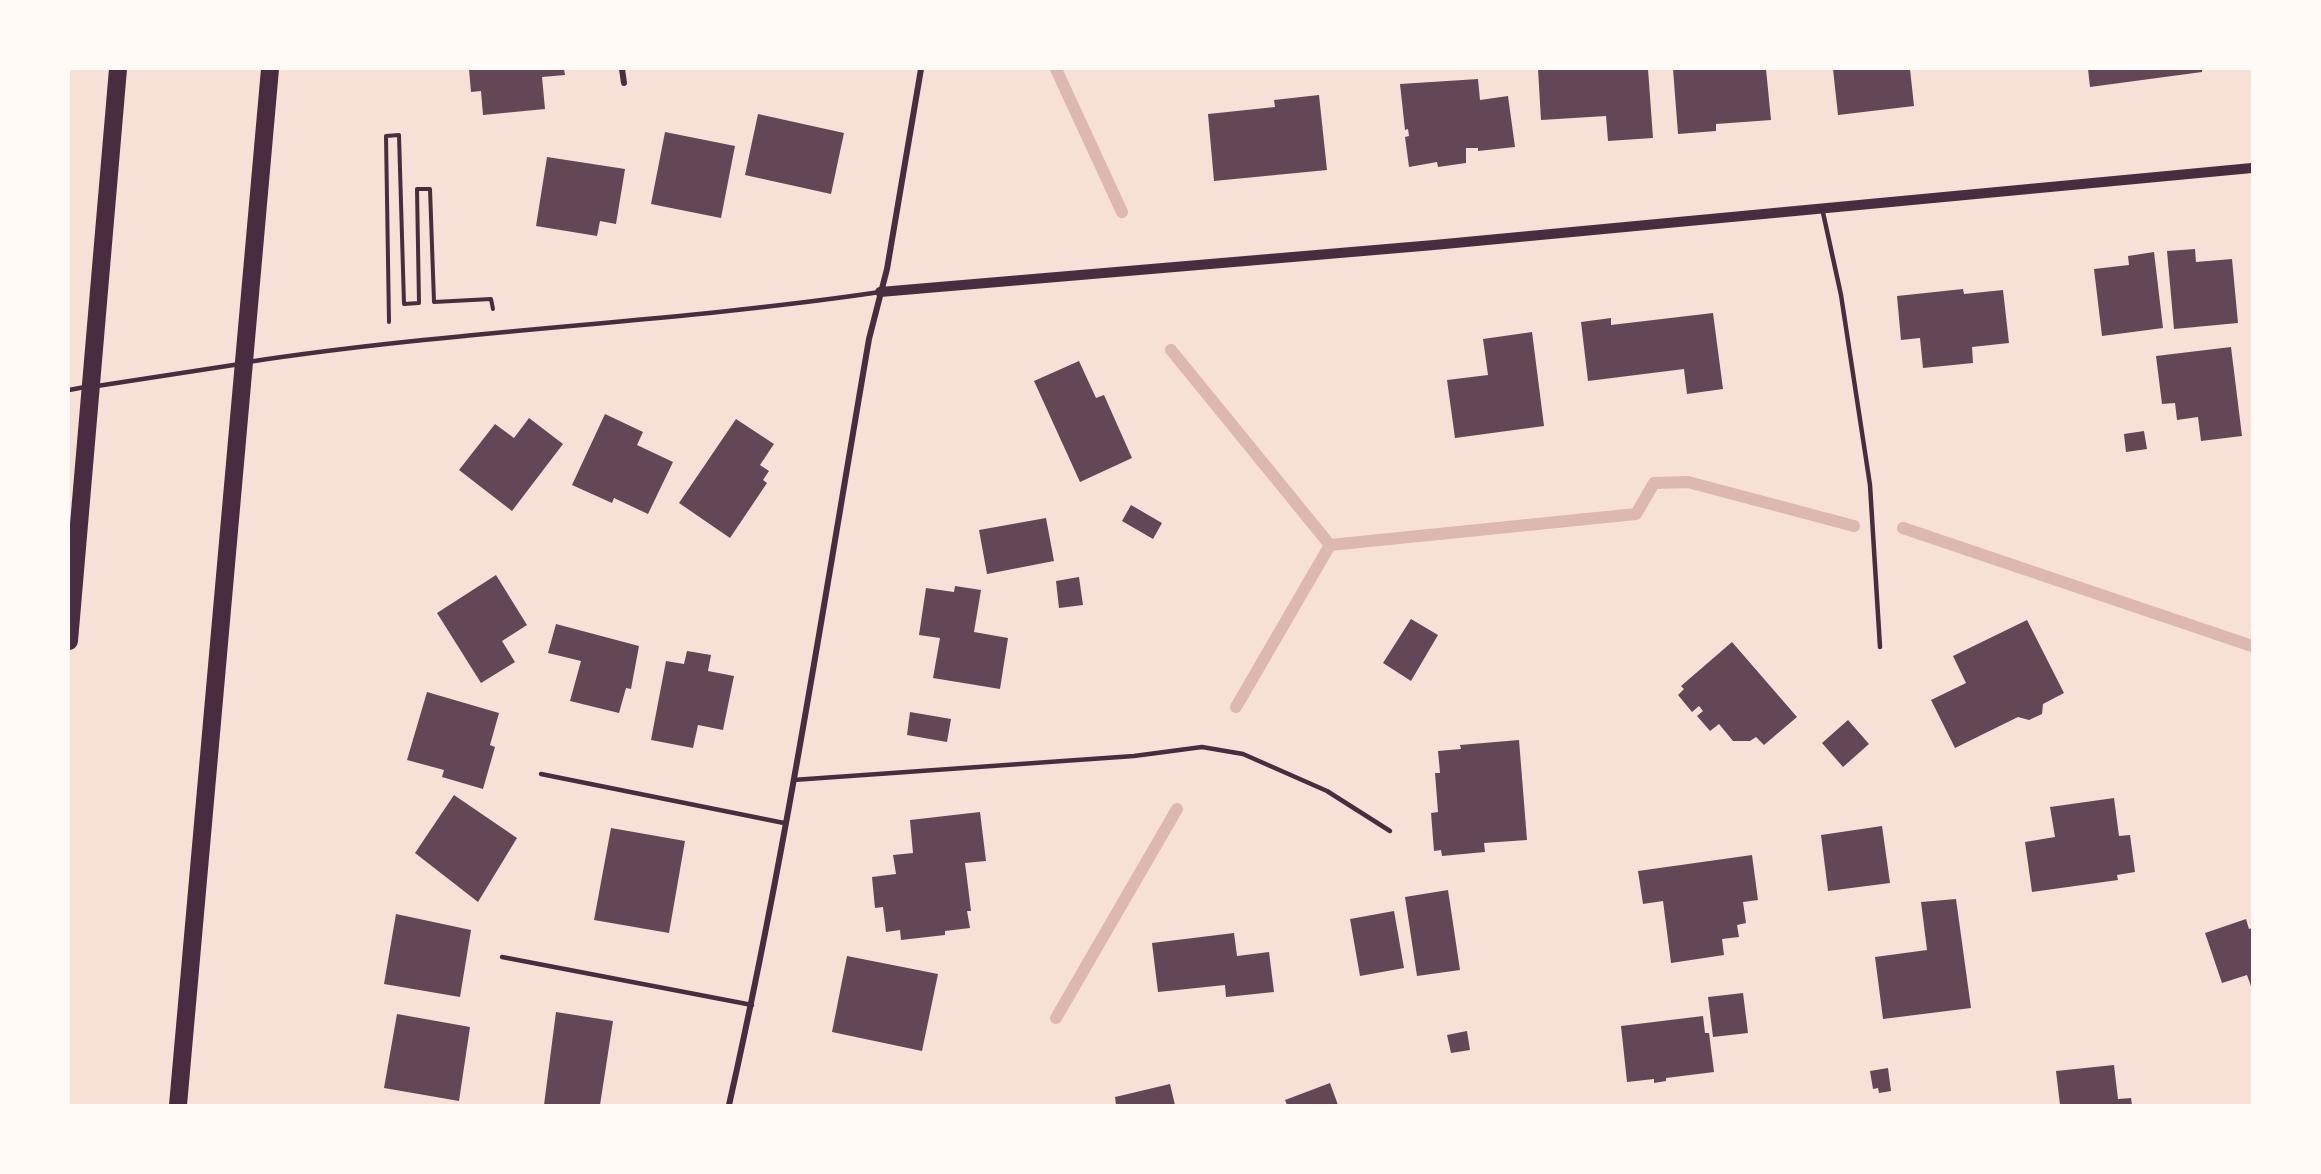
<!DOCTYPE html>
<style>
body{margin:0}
#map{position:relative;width:2321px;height:1174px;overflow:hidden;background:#f7e1d7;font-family:"PT Sans",sans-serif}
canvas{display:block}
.frame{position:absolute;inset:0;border:70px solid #fffaf5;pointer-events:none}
</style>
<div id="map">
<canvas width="2321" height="1174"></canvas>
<div class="frame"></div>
</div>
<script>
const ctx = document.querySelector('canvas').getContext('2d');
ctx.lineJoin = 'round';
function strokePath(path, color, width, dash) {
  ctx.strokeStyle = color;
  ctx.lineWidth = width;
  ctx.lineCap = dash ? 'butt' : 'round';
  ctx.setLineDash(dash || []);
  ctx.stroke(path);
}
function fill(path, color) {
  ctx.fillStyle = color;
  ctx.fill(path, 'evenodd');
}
strokePath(new Path2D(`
 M 1056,69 L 1122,212
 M 1171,350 L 1330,545 L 1236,707
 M 1903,528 L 2252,646
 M 1330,545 L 1636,514 L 1654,483 L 1688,482 L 1854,526
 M 1056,1018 L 1177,809`), '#dcb8b0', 12);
fill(new Path2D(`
 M 469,69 L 564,69 L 565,75 L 542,77 L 545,109 L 483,115 L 481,91 L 471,92 Z
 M 1538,69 L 1648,69 L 1653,138 L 1608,141 L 1606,116 L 1541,120 Z
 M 1673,69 L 1766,69 L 1771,120 L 1716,124 L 1716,131 L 1678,134 Z
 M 1833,69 L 1910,69 L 1914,106 L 1838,115 Z
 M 2088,69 L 2202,69 L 2202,72 L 2090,87 Z
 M 1478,79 L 1480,100 L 1508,96 L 1515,147 L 1478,151 L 1478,148 L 1466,148 L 1466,163 L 1438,167 L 1437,162 L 1409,167 L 1405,137 L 1409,136 L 1408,129 L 1405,130 L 1400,84 Z
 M 1319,95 L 1327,170 L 1214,181 L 1208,114 L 1275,107 L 1274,100 Z
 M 758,114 L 844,133 L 831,194 L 745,175 Z
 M 665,132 L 735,146 L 721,218 L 651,204 Z
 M 547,157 L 625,169 L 616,224 L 600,221 L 597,236 L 536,226 Z
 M 2195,249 L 2196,262 L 2232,259 L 2238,323 L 2174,329 L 2167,251 Z
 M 2154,252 L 2163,328 L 2102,336 L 2094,269 L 2129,265 L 2128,256 Z
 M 1963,289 L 1964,294 L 2003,290 L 2009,343 L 1972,347 L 1973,363 L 1923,368 L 1920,338 L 1901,340 L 1897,296 Z
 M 1713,313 L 1723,389 L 1687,394 L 1684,369 L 1588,381 L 1581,322 L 1611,318 L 1611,325 Z
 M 1532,332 L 1544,426 L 1455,438 L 1447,380 L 1488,375 L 1483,339 Z
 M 2231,347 L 2242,436 L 2201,441 L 2198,417 L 2177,420 L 2175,403 L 2162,404 L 2156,356 Z
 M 1079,361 L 1096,398 L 1104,395 L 1132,458 L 1080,482 L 1034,381 Z
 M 605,414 L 643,432 L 637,445 L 673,462 L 648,514 L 614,498 L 612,503 L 572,485 Z
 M 529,418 L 563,444 L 512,511 L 459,470 L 495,424 L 514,438 Z
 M 736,419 L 774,444 L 760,465 L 769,471 L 763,480 L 767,483 L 730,538 L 679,503 Z
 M 2144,431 L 2147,449 L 2126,452 L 2124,434 Z
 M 1131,505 L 1162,523 L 1153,539 L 1122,521 Z
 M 1046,518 L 1054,561 L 987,574 L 979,530 Z
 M 496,575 L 527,625 L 502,641 L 515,662 L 481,683 L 437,613 Z
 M 1079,577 L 1083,605 L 1059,608 L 1056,581 Z
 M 955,586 L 981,590 L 974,632 L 1008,638 L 1000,689 L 933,678 L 940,638 L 919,635 L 926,588 L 954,592 Z
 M 1411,619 L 1438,635 L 1411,681 L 1383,663 Z
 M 2027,620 L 2064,693 L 2043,704 L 2042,714 L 2029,720 L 2018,717 L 1955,748 L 1931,700 L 1966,683 L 1953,656 Z
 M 556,624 L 639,646 L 631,689 L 626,688 L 619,713 L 570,701 L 581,661 L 548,653 Z
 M 1732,642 L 1797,717 L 1764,745 L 1756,737 L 1750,741 L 1733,741 L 1719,724 L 1710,731 L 1697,716 L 1703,711 L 1699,706 L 1692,712 L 1678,695 L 1684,689 L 1681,686 Z
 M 687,651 L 711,655 L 708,671 L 734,676 L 723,730 L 698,725 L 693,748 L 651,740 L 666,661 L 684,664 Z
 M 427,692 L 499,713 L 490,745 L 495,747 L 483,789 L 442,777 L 444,770 L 407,760 Z
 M 910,712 L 951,719 L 947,742 L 907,735 Z
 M 1848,720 L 1869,744 L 1843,767 L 1822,743 Z
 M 1519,740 L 1527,840 L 1484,843 L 1485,852 L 1442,856 L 1441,850 L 1434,851 L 1431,813 L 1438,812 L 1435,773 L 1440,773 L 1438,751 L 1461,749 L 1460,745 Z
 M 454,795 L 517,838 L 478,902 L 415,853 Z
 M 2114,798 L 2119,836 L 2130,835 L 2135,872 L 2117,875 L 2118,880 L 2032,892 L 2025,842 L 2055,837 L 2050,807 Z
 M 980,812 L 986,861 L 965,863 L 971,911 L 967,911 L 970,928 L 945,931 L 945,935 L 901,940 L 900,930 L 886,932 L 883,907 L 875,908 L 872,877 L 896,874 L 893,855 L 913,853 L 910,820 Z
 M 1882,826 L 1890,883 L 1828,891 L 1821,835 Z
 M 611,828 L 685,841 L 669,933 L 594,920 Z
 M 1752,855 L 1758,900 L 1743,902 L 1746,923 L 1737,925 L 1739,937 L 1722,939 L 1724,955 L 1671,963 L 1663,901 L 1643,904 L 1638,871 Z
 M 1448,890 L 1460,970 L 1417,976 L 1405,897 Z
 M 1956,899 L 1971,1008 L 1883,1019 L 1875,957 L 1927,950 L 1921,902 Z
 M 1394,911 L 1404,968 L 1360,976 L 1350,919 Z
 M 396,914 L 471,930 L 460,997 L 384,984 Z
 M 2246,919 L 2249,929 L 2252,928 L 2252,989 L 2247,975 L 2222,983 L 2205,933 Z
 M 1234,933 L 1237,956 L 1269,952 L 1274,992 L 1226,997 L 1225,985 L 1158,992 L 1152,943 Z
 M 847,956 L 938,974 L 922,1051 L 832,1032 Z
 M 1743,993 L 1748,1033 L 1713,1037 L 1708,997 Z
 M 556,1012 L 613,1021 L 600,1105 L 544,1105 Z
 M 397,1014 L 470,1027 L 459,1101 L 384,1088 Z
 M 1703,1016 L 1705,1033 L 1709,1033 L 1714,1072 L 1666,1078 L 1666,1081 L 1654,1083 L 1654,1079 L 1627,1082 L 1621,1026 Z
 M 1467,1031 L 1470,1050 L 1451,1053 L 1447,1035 Z
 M 2114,1065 L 2118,1099 L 2131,1098 L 2132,1105 L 2060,1105 L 2056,1071 Z
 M 1888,1068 L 1891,1091 L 1879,1093 L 1878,1088 L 1873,1089 L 1870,1071 Z
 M 1330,1083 L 1338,1105 L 1287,1105 L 1285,1100 Z
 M 1170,1084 L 1175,1105 L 1116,1105 L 1115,1097 Z`), '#644757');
strokePath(new Path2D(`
 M 389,322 L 386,136 L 399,135 L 404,304 L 419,303 L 417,189 L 430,189 L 434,302 L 491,299 L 493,309`), '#4a2c40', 4);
strokePath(new Path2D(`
 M 1822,208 L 1841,295 L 1870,485 L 1880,647
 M 248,362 C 458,330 670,323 880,292
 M 97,386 L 240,364
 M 69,390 L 85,387
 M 541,774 L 784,823
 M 793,780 L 1134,756 L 1202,747 L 1243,754 L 1327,791 L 1390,831
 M 502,957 L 752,1005`), '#4a2c40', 4.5);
strokePath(new Path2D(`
 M 622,69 L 624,83
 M 729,1105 C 786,852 825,595 869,339 L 887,269 L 921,69`), '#4a2c40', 6);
strokePath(new Path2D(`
 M 880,292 L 1434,245 L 2252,168`), '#4a2c40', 10);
strokePath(new Path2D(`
 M 69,641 L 118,69
 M 178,1105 L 270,69`), '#4a2c40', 18);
</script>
